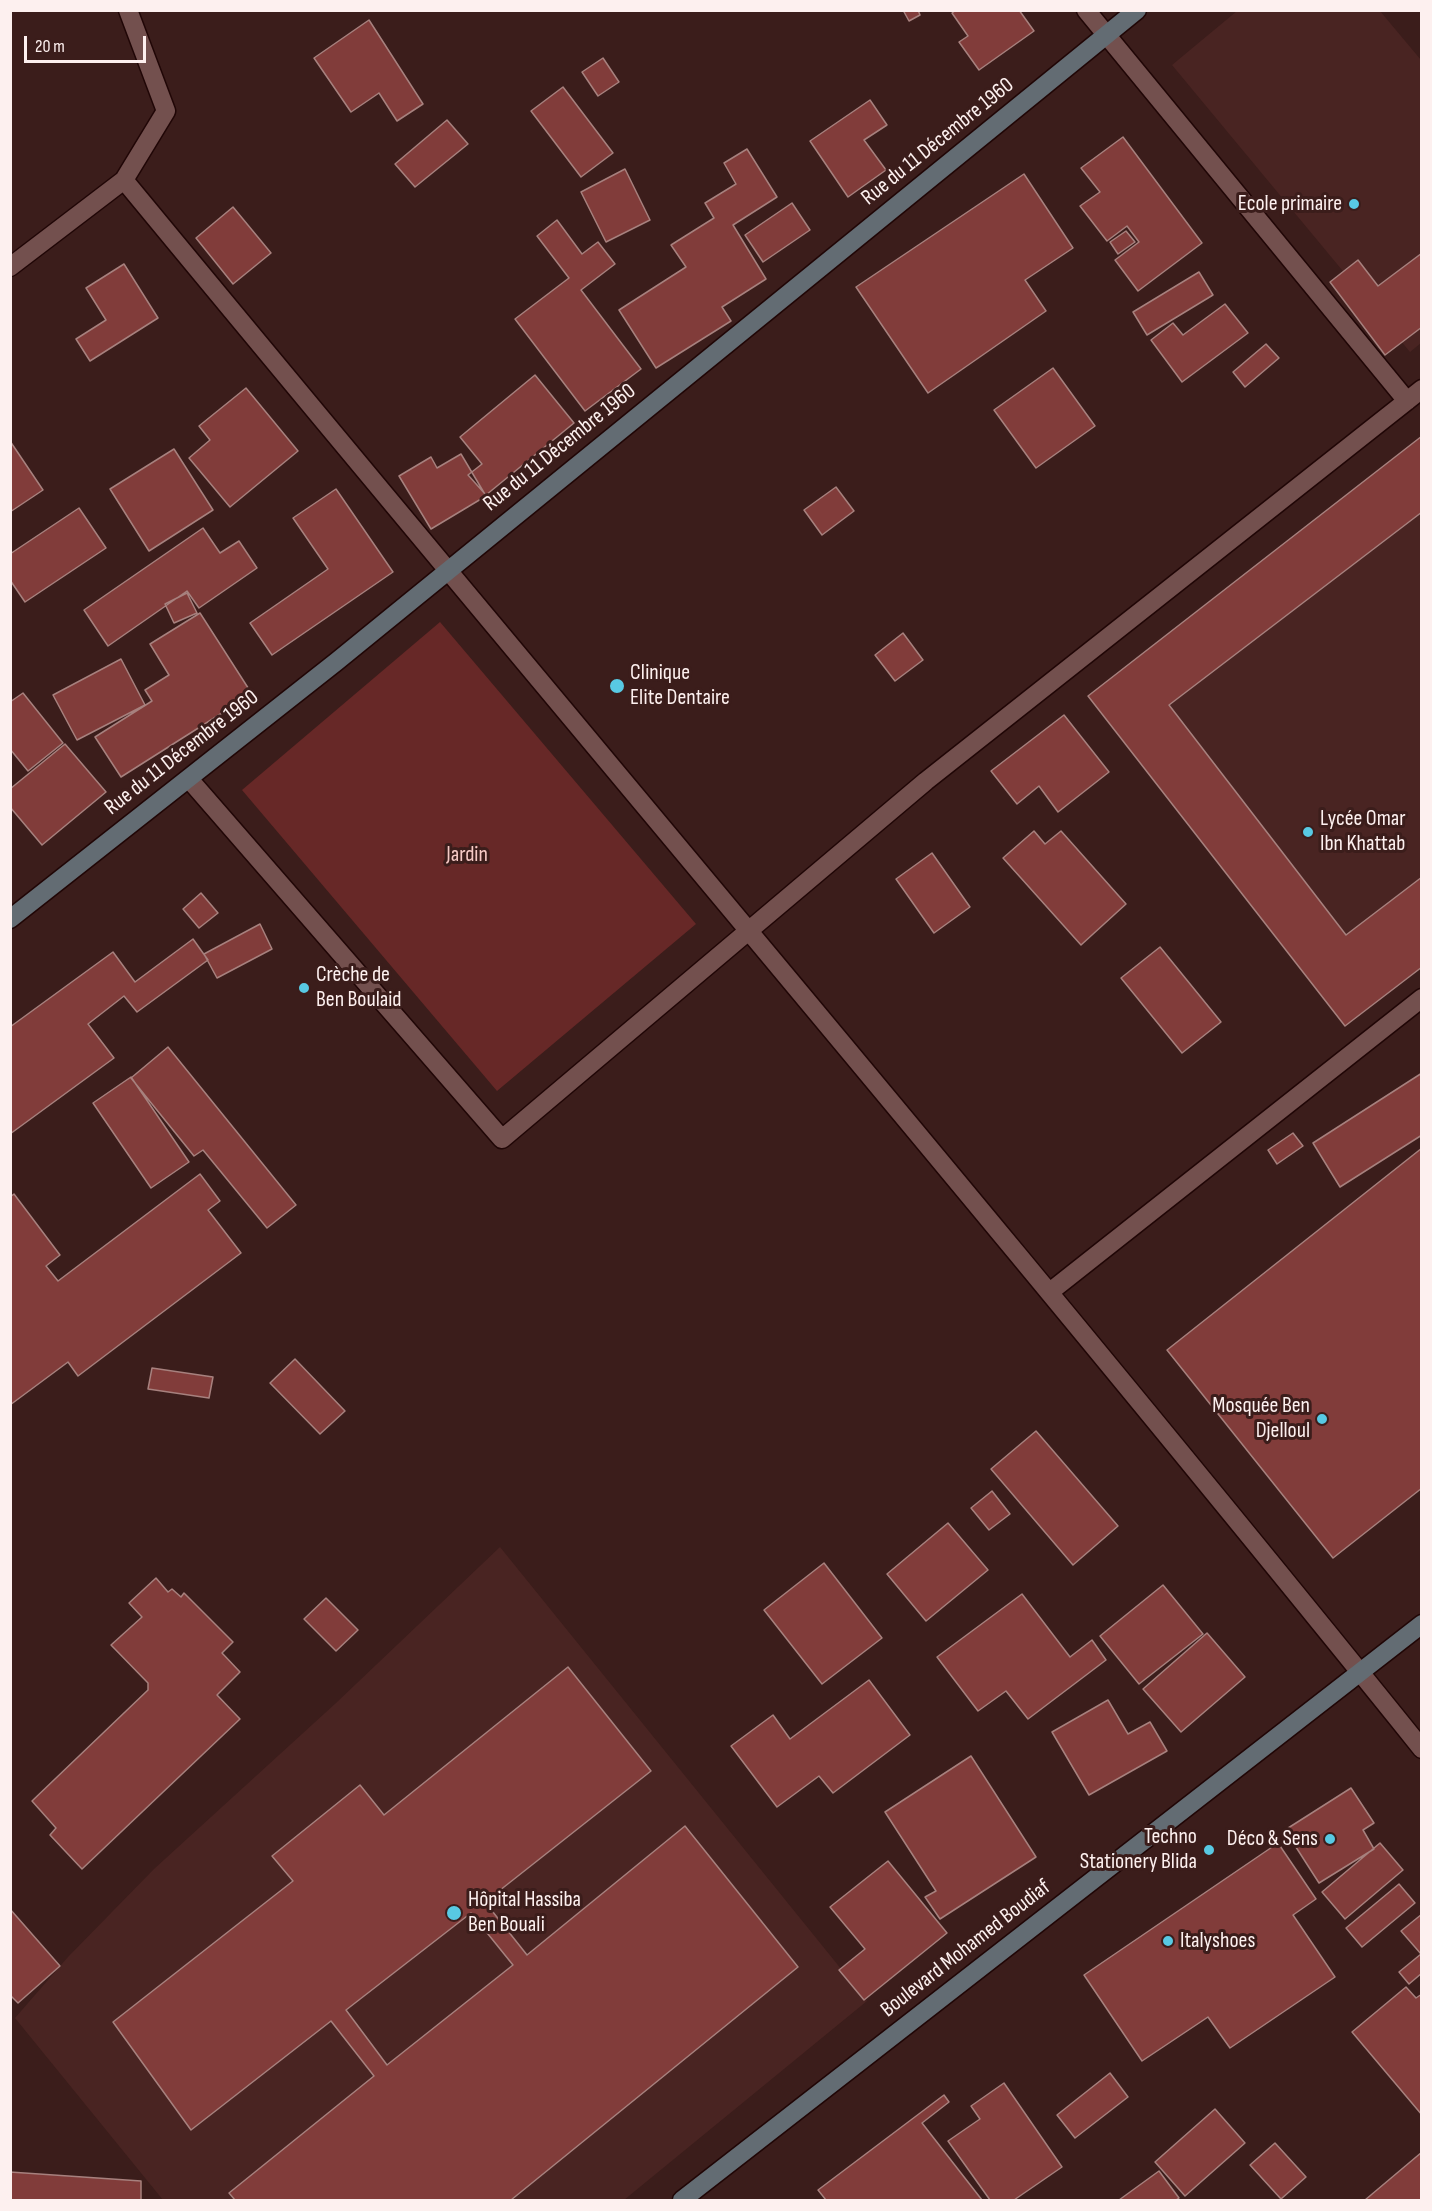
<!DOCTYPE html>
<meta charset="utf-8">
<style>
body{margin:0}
#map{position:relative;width:1432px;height:2211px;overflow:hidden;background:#3b1d1b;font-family:"Sofia Sans Condensed",sans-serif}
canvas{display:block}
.frame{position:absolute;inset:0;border:12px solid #fdf0ef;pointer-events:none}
.scale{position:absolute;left:24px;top:36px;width:122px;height:27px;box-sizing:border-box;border:3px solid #fdf0ef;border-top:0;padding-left:8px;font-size:18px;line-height:21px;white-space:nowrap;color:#fdf0ef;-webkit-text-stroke:4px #3b1d1b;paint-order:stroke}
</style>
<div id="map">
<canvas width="1432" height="2211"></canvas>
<div class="frame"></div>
<div class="scale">20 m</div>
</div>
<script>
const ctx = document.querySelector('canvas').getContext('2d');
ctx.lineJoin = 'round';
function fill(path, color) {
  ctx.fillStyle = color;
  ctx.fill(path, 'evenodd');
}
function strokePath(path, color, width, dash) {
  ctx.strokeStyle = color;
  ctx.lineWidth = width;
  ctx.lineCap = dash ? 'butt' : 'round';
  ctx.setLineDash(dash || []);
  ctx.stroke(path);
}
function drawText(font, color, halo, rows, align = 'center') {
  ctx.font = font + ' "Sofia Sans Condensed",sans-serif';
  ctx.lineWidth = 6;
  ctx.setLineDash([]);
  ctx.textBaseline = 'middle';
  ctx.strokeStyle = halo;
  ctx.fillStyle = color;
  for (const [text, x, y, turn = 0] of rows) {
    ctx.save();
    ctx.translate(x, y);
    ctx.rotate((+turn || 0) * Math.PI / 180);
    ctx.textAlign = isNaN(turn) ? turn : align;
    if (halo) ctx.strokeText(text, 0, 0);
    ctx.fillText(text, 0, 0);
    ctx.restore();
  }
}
fill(new Path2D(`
 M 1237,11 L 1380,11 L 1421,60 L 1421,343 L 1410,352 L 1172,65 Z
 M 1421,436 L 1421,967 L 1345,1026 L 1088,696 Z
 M 500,1547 L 867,2001 L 624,2200 L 163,2200 L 15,2018 L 68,1957 L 154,1869 L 336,1703 Z`), '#492422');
fill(new Path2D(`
 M 440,622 L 696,924 L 497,1091 L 242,790 Z`), '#672827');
const building = new Path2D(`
 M 903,10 L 918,10 L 920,15 L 909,21 Z
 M 956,10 L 1019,10 L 1034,31 L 979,70 L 959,42 L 968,36 L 952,13 Z
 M 369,20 L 423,104 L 397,121 L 379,93 L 351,112 L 314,58 Z
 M 603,58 L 619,82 L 598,96 L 582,72 Z
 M 563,87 L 613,153 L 581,177 L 531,111 Z
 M 870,100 L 887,125 L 864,140 L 886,170 L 848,197 L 810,141 Z
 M 447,120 L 468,144 L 415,187 L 395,164 Z
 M 1123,137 L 1202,243 L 1138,291 L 1115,260 L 1139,242 L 1127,226 L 1107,241 L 1080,206 L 1100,192 L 1081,168 Z
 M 747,149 L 777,197 L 733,225 L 766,279 L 722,307 L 731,321 L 656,368 L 619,310 L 686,267 L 671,245 L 714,218 L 705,203 L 736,184 L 724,163 Z
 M 625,169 L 650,220 L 606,242 L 581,192 Z
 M 1024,174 L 1073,248 L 1025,280 L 1046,311 L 928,393 L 856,287 Z
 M 792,203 L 810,230 L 763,262 L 745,235 Z
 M 233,207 L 271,253 L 233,284 L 196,238 Z
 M 557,220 L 582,254 L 598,242 L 615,264 L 581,290 L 641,369 L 585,411 L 515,319 L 569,278 L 537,236 Z
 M 1126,231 L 1135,242 L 1118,254 L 1110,242 Z
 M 1422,253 L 1422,327 L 1385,355 L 1330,282 L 1358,260 L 1378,286 Z
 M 124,264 L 158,318 L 90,361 L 76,339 L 106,320 L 86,288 Z
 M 1199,272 L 1213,295 L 1147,335 L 1133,312 Z
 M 1225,304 L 1248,333 L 1182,382 L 1151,340 L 1173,323 L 1183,335 Z
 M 1266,344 L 1279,358 L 1245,387 L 1233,372 Z
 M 1053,368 L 1095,426 L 1036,468 L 994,410 Z
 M 535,375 L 574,423 L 486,495 L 468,475 L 482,464 L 460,437 Z
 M 246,388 L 298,451 L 230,507 L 189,458 L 210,440 L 199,426 Z
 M 1422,436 L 1422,512 L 1169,705 L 1346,935 L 1422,877 L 1422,967 L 1345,1026 L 1088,696 Z
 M 10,441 L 43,490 L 10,512 Z
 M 174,449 L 213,510 L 149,551 L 110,489 Z
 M 461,454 L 486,496 L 431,529 L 399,476 L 431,457 L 437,468 Z
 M 836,487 L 854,511 L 822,535 L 804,510 Z
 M 336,489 L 393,572 L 272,655 L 250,623 L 328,569 L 293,518 Z
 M 79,508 L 106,548 L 25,602 L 10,580 L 10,554 Z
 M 203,528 L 220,553 L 239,541 L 257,568 L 199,608 L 187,591 L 108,646 L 84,610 Z
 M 187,593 L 197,613 L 174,623 L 165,604 Z
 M 200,613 L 252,694 L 121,777 L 95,737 L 152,701 L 145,690 L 169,675 L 150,644 Z
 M 903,633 L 923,660 L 895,681 L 875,655 Z
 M 121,659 L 145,705 L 77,740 L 53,695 Z
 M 23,693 L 63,743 L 28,771 L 10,749 L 10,702 Z
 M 1064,715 L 1109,772 L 1058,812 L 1039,786 L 1017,804 L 991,771 Z
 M 65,744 L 106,792 L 42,845 L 10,807 L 10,789 Z
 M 1034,831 L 1045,844 L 1061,831 L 1126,904 L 1081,945 L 1003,858 Z
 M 932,853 L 970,907 L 934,933 L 896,879 Z
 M 201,893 L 218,913 L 199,928 L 183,909 Z
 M 260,924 L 272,949 L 217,978 L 204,954 Z
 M 193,939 L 208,960 L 137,1012 L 124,996 L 88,1024 L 114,1058 L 10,1134 L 10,1027 L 113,952 L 135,982 Z
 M 1160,947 L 1221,1022 L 1182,1053 L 1121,978 Z
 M 168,1047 L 296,1205 L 267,1228 L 203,1150 L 194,1156 L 131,1078 Z
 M 1422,1073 L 1422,1135 L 1340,1187 L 1313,1143 Z
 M 131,1077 L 189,1162 L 151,1188 L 93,1103 Z
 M 1293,1133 L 1303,1146 L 1277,1164 L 1268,1150 Z
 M 1422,1148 L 1422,1488 L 1333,1558 L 1167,1350 Z
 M 200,1174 L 220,1201 L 208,1210 L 241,1253 L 78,1376 L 68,1362 L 10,1405 L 10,1197 L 14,1194 L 60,1255 L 46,1266 L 58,1281 Z
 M 295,1359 L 345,1411 L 320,1434 L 270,1383 Z
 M 152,1368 L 213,1377 L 209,1398 L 148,1389 Z
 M 1036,1431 L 1118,1526 L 1073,1565 L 991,1469 Z
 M 992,1491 L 1010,1514 L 989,1530 L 971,1508 Z
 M 948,1523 L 988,1570 L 926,1621 L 887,1574 Z
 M 824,1563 L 882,1638 L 822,1684 L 764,1610 Z
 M 156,1578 L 168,1592 L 172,1589 L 181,1597 L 184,1593 L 233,1642 L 222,1653 L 240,1672 L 217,1695 L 240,1719 L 82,1869 L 50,1835 L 56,1828 L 32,1801 L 148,1690 L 148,1683 L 111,1645 L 142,1617 L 129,1603 Z
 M 1163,1585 L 1203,1634 L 1139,1684 L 1100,1636 Z
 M 1022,1594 L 1070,1657 L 1092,1640 L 1106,1660 L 1028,1719 L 1006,1691 L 978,1711 L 937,1657 Z
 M 326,1598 L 358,1630 L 336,1651 L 304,1619 Z
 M 1207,1633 L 1245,1677 L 1181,1732 L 1143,1689 Z
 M 568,1667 L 651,1771 L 485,1902 L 527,1955 L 685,1826 L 798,1967 L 511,2200 L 235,2200 L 229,2193 L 374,2076 L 331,2021 L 191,2130 L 113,2022 L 293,1881 L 272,1856 L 360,1785 L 384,1815 ZM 471,1913 L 513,1965 L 387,2065 L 346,2010 Z
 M 869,1680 L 910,1735 L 833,1793 L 819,1776 L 777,1807 L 731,1746 L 773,1715 L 790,1739 Z
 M 1108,1700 L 1128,1734 L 1150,1722 L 1167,1751 L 1089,1795 L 1052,1732 Z
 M 971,1756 L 1036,1857 L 940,1919 L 925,1897 L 936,1891 L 885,1812 Z
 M 1351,1788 L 1374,1823 L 1363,1830 L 1374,1849 L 1319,1883 L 1285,1830 Z
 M 1278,1843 L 1316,1899 L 1293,1915 L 1335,1977 L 1230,2048 L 1208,2017 L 1142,2061 L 1084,1975 Z
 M 1380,1843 L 1403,1870 L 1345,1919 L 1322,1892 Z
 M 888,1861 L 947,1933 L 864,2000 L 839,1970 L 865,1949 L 830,1907 Z
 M 1399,1884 L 1415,1903 L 1362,1947 L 1346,1928 Z
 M 10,1909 L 60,1966 L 18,2003 L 10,1995 Z
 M 1422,1914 L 1422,1973 L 1409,1984 L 1399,1972 L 1421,1954 L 1401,1931 Z
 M 1406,1987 L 1416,1998 L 1422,1994 L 1422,2115 L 1352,2032 Z
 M 1110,2073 L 1128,2097 L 1075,2138 L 1057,2115 Z
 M 1004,2083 L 1062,2167 L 1014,2200 L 990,2200 L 948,2141 L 980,2119 L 971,2106 Z
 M 944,2095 L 949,2102 L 922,2123 L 982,2200 L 826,2200 L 818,2190 Z
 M 1215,2109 L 1245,2143 L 1185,2196 L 1155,2162 Z
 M 1275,2143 L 1306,2177 L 1281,2199 L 1250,2165 Z
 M 1422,2152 L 1422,2200 L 1365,2200 Z
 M 1159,2171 L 1179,2198 L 1176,2200 L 1119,2200 Z
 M 10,2172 L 141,2181 L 141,2200 L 10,2200 Z`);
fill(building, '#813c3a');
strokePath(building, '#a7817e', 1.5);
const street = new Path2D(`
 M 1086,10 L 1407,401
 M 124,180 L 166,111 L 128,10
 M 10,267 L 124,180 C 556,704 996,1220 1422,1749
 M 189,779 L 502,1139 L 926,781 L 1422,389
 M 1051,1291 L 1422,998`);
const secondary = new Path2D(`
 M 10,919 L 336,662 L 1137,10
 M 682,2200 L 1422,1624`);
strokePath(street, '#200606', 21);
strokePath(secondary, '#200606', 21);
strokePath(street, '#73504e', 18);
strokePath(secondary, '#636c73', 18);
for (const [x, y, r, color] of [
 [1354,204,6,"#58c9e3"],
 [617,686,8,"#58c9e3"],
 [1308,832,6,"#58c9e3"],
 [304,988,6,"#58c9e3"],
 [1322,1419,6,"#58c9e3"],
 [1330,1839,6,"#58c9e3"],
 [1209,1850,6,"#58c9e3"],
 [454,1913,8,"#58c9e3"],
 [1168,1941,6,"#58c9e3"]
]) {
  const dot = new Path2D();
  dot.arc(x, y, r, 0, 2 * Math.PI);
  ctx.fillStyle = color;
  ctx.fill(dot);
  strokePath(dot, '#3b1d1b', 2);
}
drawText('22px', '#fdf0ef', '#3b1d1b', [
 ["Rue du 11 Décembre 1960",938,142,-39],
 ["Rue du 11 Décembre 1960",560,448,-39],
 ["Rue du 11 Décembre 1960",182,753,-38],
 ["Boulevard Mohamed Boudiaf",966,1949,-38]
]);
drawText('22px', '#fdf0ef', '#3b1d1b', [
 ["Ecole primaire",1342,204,"right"],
 ["Clinique",630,673],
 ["Elite Dentaire",630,698],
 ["Lycée Omar",1320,819],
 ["Ibn Khattab",1320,844],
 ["Crèche de",316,975],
 ["Ben Boulaid",316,1000],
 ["Mosquée Ben",1310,1406,"right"],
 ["Djelloul",1310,1431,"right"],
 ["Techno",1197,1837,"right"],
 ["Stationery Blida",1197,1862,"right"],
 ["Déco & Sens",1318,1839,"right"],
 ["Hôpital Hassiba",468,1900],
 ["Ben Bouali",468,1925],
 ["Italyshoes",1180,1941]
], 'left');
drawText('22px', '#f6cac6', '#3b1d1b', [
 ["Jardin",467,855]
]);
</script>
